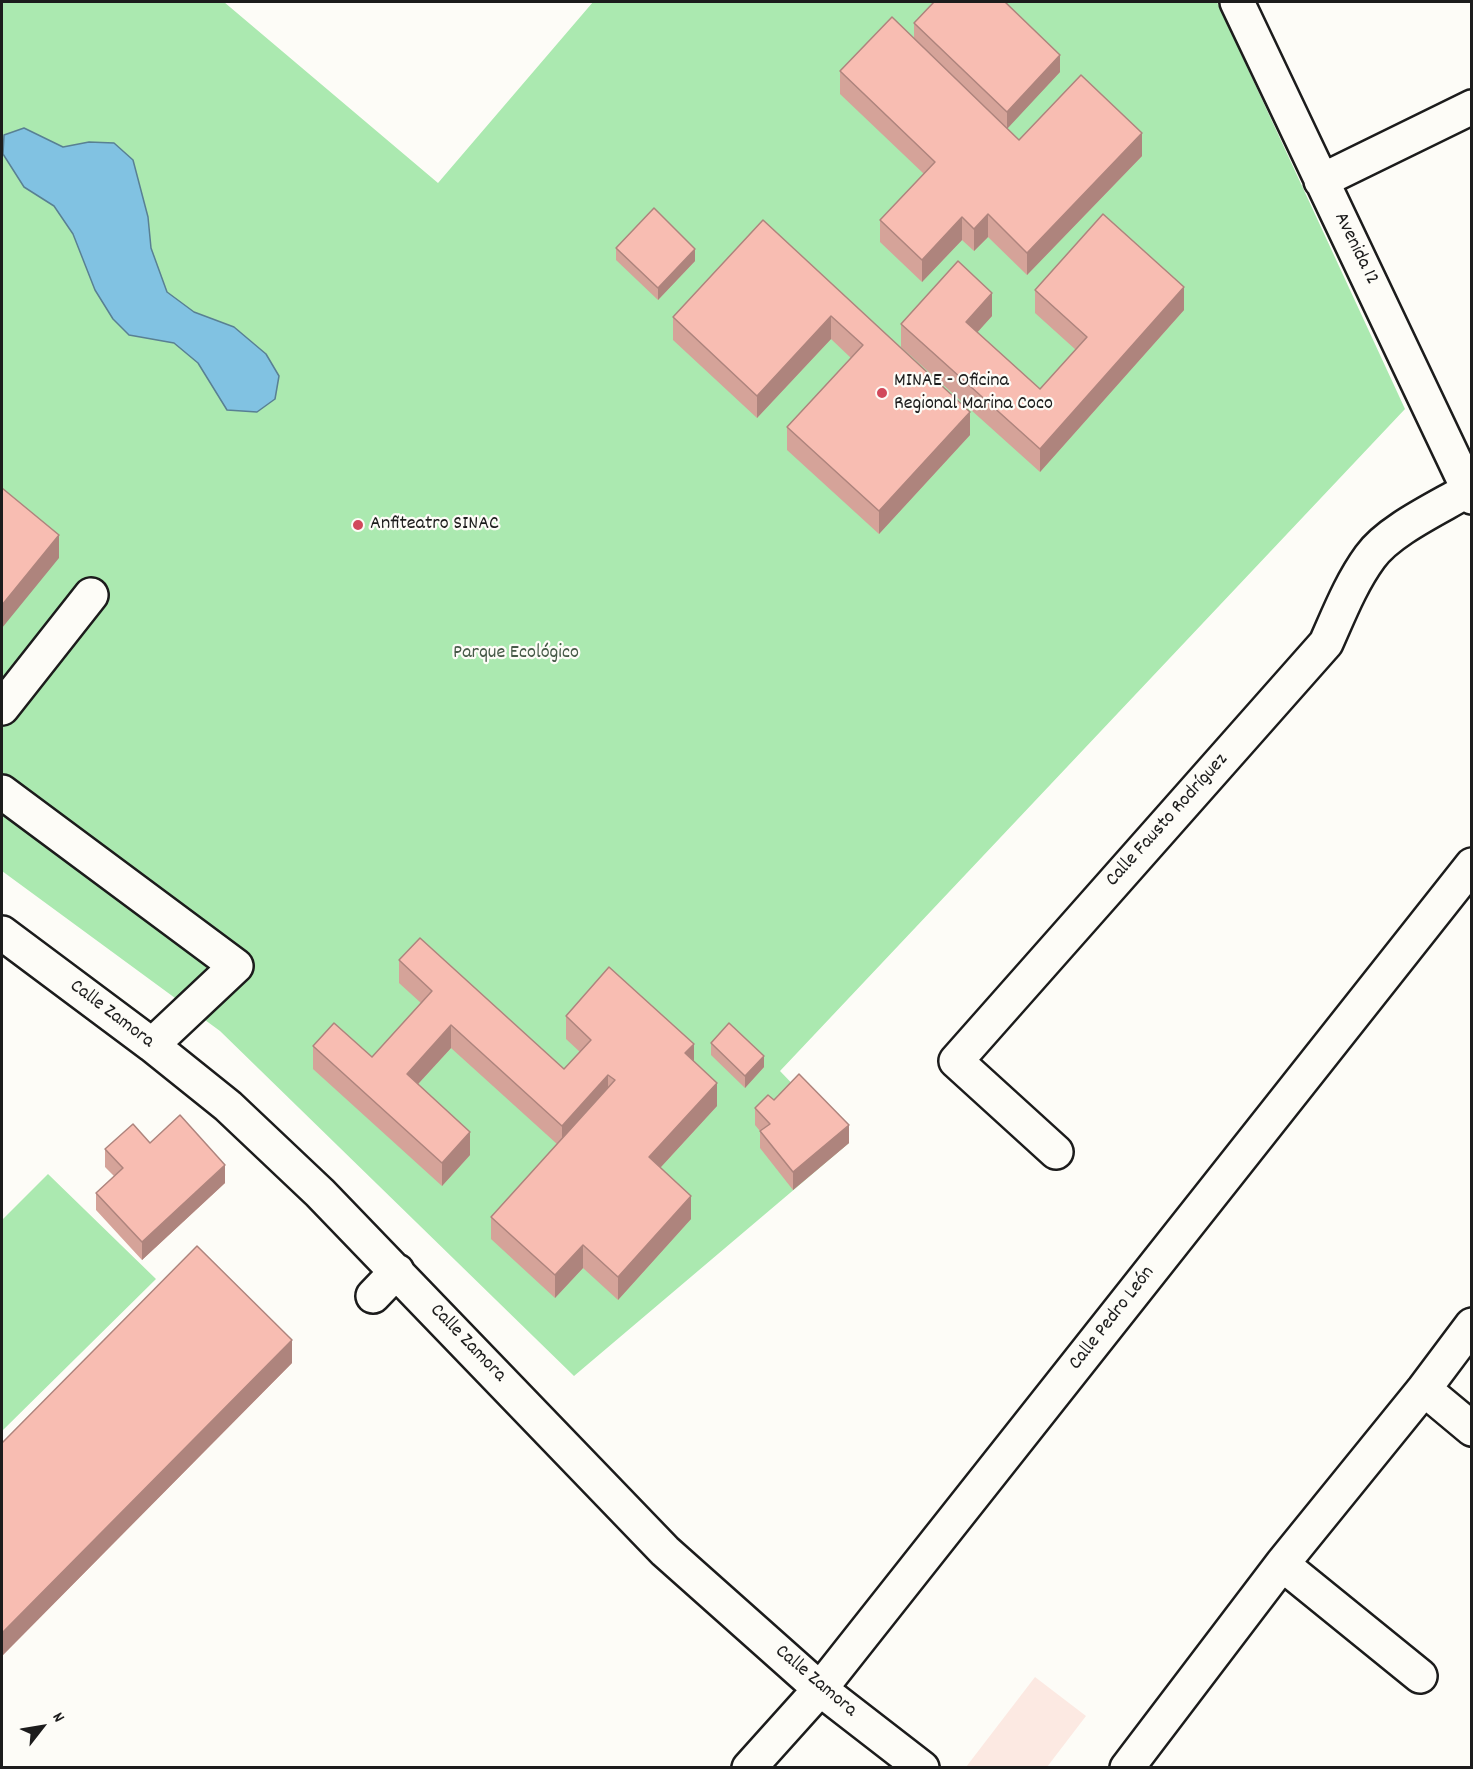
<!DOCTYPE html>
<meta charset="utf-8">
<style>
body{margin:0}
#map{position:relative;width:1473px;height:1769px;overflow:hidden;background:#fdfcf7;font-family:Dekko,sans-serif}
canvas{display:block}
.frame{position:absolute;inset:0;border:3px solid #1c1c1c;pointer-events:none}
.north{position:absolute;left:12px;top:1697px;width:60px;height:60px;-webkit-text-stroke:4px #fdfcf7;paint-order:stroke;rotate:59deg;font-size:16px;font-weight:700;line-height:24px;text-align:center;color:#1c1c1c}
.north::after{content:'';display:block;margin:auto;width:21px;height:27px;background:#1c1c1c;clip-path:polygon(50% 0,100% 100%,50% 72%,0 100%)}
</style>
<div id="map">
<canvas width="1473" height="1769"></canvas>
<div class="frame"></div>
<div class="north">N</div>
</div>
<script>
const ctx = document.querySelector('canvas').getContext('2d');
ctx.lineJoin = 'round';
function fill(path, color) {
  ctx.fillStyle = color;
  ctx.fill(path, 'evenodd');
}
function strokePath(path, color, width, dash) {
  ctx.strokeStyle = color;
  ctx.lineWidth = width;
  ctx.lineCap = dash ? 'butt' : 'round';
  ctx.setLineDash(dash || []);
  ctx.stroke(path);
}
function drawText(font, color, halo, rows, align = 'center') {
  ctx.font = font + ' Dekko,sans-serif';
  ctx.lineWidth = 4.5;
  ctx.setLineDash([]);
  ctx.textBaseline = 'middle';
  ctx.strokeStyle = halo;
  ctx.fillStyle = color;
  for (const [text, x, y, turn = 0] of rows) {
    ctx.save();
    ctx.translate(x, y);
    ctx.rotate((+turn || 0) * Math.PI / 180);
    ctx.textAlign = isNaN(turn) ? turn : align;
    if (halo) ctx.strokeText(text, 0, 0);
    ctx.fillText(text, 0, 0);
    ctx.restore();
  }
}
fill(new Path2D(`
 M 1035,1677 L 1086,1716 L 1047,1767 L 966,1767 Z`), '#fce9e2');
fill(new Path2D(`
 M 2,2 L 224,2 L 438,183 L 593,2 L 1217,2 L 1405,409 L 780,1071 L 849,1143 L 574,1376 L 220,1031 L 2,871 Z
 M 48,1174 L 156,1279 L 2,1431 L 2,1220 Z`), '#abe9b0');
const water = new Path2D(`
 M 24,128 L 63,147 L 89,142 L 114,143 L 133,160 L 148,217 L 151,248 L 167,292 L 194,312 L 234,327 L 266,354 L 279,376 L 275,399 L 257,412 L 227,410 L 198,363 L 174,343 L 129,335 L 113,319 L 95,290 L 73,234 L 54,206 L 24,187 L 3,154 L 4,135 Z`);
fill(water, '#81c2e2');
strokePath(water, '#598093', 1.5);
const minor = new Path2D(`
 M 1237,2 L 1472,497
 M 1321,181 L 1472,107
 M 2,708 L 91,595
 M 2,792 L 236,966 L 152,1045
 M 2,933 L 152,1045 L 228,1106 L 320,1193 L 665,1551 L 820,1689 L 922,1768
 M 1056,1152 L 956,1061 L 1326,643 C 1339,614 1351,583 1370,557 C 1389,530 1440,507 1468,490
 M 373,1296 L 397,1271
 M 1424,1389 L 1472,1429
 M 1282,1564 L 1420,1676
 M 749,1768 L 820,1689 L 1472,865
 M 1127,1768 L 1282,1564 L 1424,1389 L 1472,1325`);
strokePath(minor, '#1c1c1c', 38);
strokePath(minor, '#fdfcf7', 33);
fill(new Path2D(`
 M 914,23 L 1060,72 L 1007,128 L 1019,140 L 1142,156 L 1027,275 L 988,237 L 974,251 L 962,240 L 922,282 L 880,242 L 880,220 L 924,174 L 840,94 L 840,71 L 914,38 Z
 M 763,220 L 970,435 L 879,534 L 787,450 L 787,427 L 851,358 L 831,339 L 757,418 L 673,340 L 673,317 Z
 M 616,248 L 695,261 L 658,300 L 616,260 Z
 M 1035,290 L 1184,310 L 1040,472 L 901,347 L 901,324 L 992,316 L 977,332 L 1040,389 L 1076,350 L 1035,313 Z
 M 399,960 L 564,1069 L 580,1052 L 566,1039 L 566,1016 L 694,1062 L 717,1106 L 660,1168 L 691,1219 L 618,1300 L 583,1268 L 555,1298 L 491,1239 L 491,1217 L 557,1144 L 451,1048 L 418,1084 L 470,1155 L 442,1186 L 313,1069 L 313,1046 L 372,1057 L 421,1003 L 399,983 Z
 M 711,1043 L 764,1067 L 745,1088 L 711,1055 Z
 M 774,1100 L 849,1143 L 793,1190 L 760,1148 L 760,1131 L 755,1125 L 755,1108 Z
 M 150,1143 L 225,1183 L 142,1260 L 96,1210 L 96,1193 L 114,1176 L 105,1167 L 105,1149 Z
 M 292,1363 L 3,1655 L 2,1653 L 2,1443 Z`), '#d5a399');
fill(new Path2D(`
 M 1060,55 L 1060,72 L 1007,129 L 1007,112 Z
 M 1142,133 L 1142,156 L 1027,275 L 1027,253 Z
 M 988,214 L 988,237 L 974,251 L 974,229 Z
 M 962,217 L 962,240 L 922,282 L 922,260 Z
 M 695,249 L 695,261 L 658,300 L 658,288 Z
 M 1184,287 L 1184,310 L 1040,472 L 1040,449 Z
 M 992,293 L 992,316 L 966,345 L 966,322 Z
 M 831,316 L 831,339 L 757,418 L 757,396 Z
 M 970,412 L 970,435 L 879,534 L 879,511 Z
 M 59,535 L 59,558 L 2,628 L 2,605 Z
 M 451,1025 L 451,1048 L 407,1096 L 407,1074 Z
 M 694,1044 L 694,1066 L 685,1053 Z
 M 764,1056 L 764,1067 L 745,1088 L 745,1076 Z
 M 608,1075 L 608,1098 L 562,1149 L 562,1126 Z
 M 717,1083 L 717,1106 L 649,1180 L 649,1157 Z
 M 849,1125 L 849,1143 L 793,1190 L 793,1172 Z
 M 470,1132 L 470,1155 L 442,1186 L 442,1163 Z
 M 225,1165 L 225,1183 L 142,1260 L 142,1242 Z
 M 691,1196 L 691,1219 L 618,1300 L 618,1277 Z
 M 583,1245 L 583,1268 L 555,1298 L 555,1275 Z
 M 292,1340 L 292,1363 L 3,1655 L 3,1632 Z`), '#ae847d');
const building = new Path2D(`
 M 934,2 L 1005,2 L 1060,55 L 1007,112 L 914,23 Z
 M 892,17 L 1019,140 L 1081,75 L 1142,133 L 1027,253 L 988,214 L 974,229 L 962,217 L 922,260 L 880,220 L 935,162 L 840,71 Z
 M 654,208 L 695,249 L 658,288 L 616,248 Z
 M 1103,214 L 1184,287 L 1040,449 L 901,324 L 958,261 L 992,293 L 966,322 L 1040,389 L 1087,337 L 1035,290 Z
 M 763,220 L 970,412 L 879,511 L 787,427 L 863,345 L 831,316 L 757,396 L 673,317 Z
 M 2,488 L 59,535 L 2,605 Z
 M 420,938 L 564,1069 L 591,1040 L 566,1016 L 609,967 L 694,1044 L 685,1053 L 717,1083 L 649,1157 L 691,1196 L 618,1277 L 583,1245 L 555,1275 L 491,1217 L 615,1080 L 608,1075 L 562,1126 L 451,1025 L 407,1074 L 470,1132 L 442,1163 L 313,1046 L 334,1023 L 372,1057 L 432,991 L 399,960 Z
 M 729,1023 L 764,1056 L 745,1076 L 711,1043 Z
 M 799,1074 L 849,1125 L 793,1172 L 760,1131 L 770,1124 L 755,1108 L 768,1095 L 774,1100 Z
 M 180,1115 L 225,1165 L 142,1242 L 96,1193 L 123,1168 L 105,1149 L 133,1124 L 150,1143 Z
 M 197,1246 L 292,1340 L 3,1632 L 2,1631 L 2,1443 Z`);
fill(building, '#f8bdb2');
strokePath(building, '#ae847d', 1.5);
for (const [x, y, r, color] of [
 [882,393,6,"#d1495b"],
 [358,525,6,"#d1495b"]
]) {
  const dot = new Path2D();
  dot.arc(x, y, r, 0, 2 * Math.PI);
  ctx.fillStyle = color;
  ctx.fill(dot);
  strokePath(dot, '#fdfcf7', 2);
}
drawText('20px', '#1c1c1c', '#fdfcf7', [
 ["Avenida 12",1355,249,64],
 ["Calle Fausto Rodríguez",1168,821,-48],
 ["Calle Zamora",111,1015,37],
 ["Calle Pedro León",1113,1319,-52],
 ["Calle Zamora",467,1344,46],
 ["Calle Zamora",815,1682,40]
]);
drawText('20px', '#1c1c1c', '#fdfcf7', [
 ["MINAE - Oficina",894,382],
 ["Regional Marina Coco",894,405],
 ["Anfiteatro SINAC",370,525]
], 'left');
drawText('20px', '#475a48', '#fdfcf7', [
 ["Parque Ecológico",516,654]
]);
</script>
